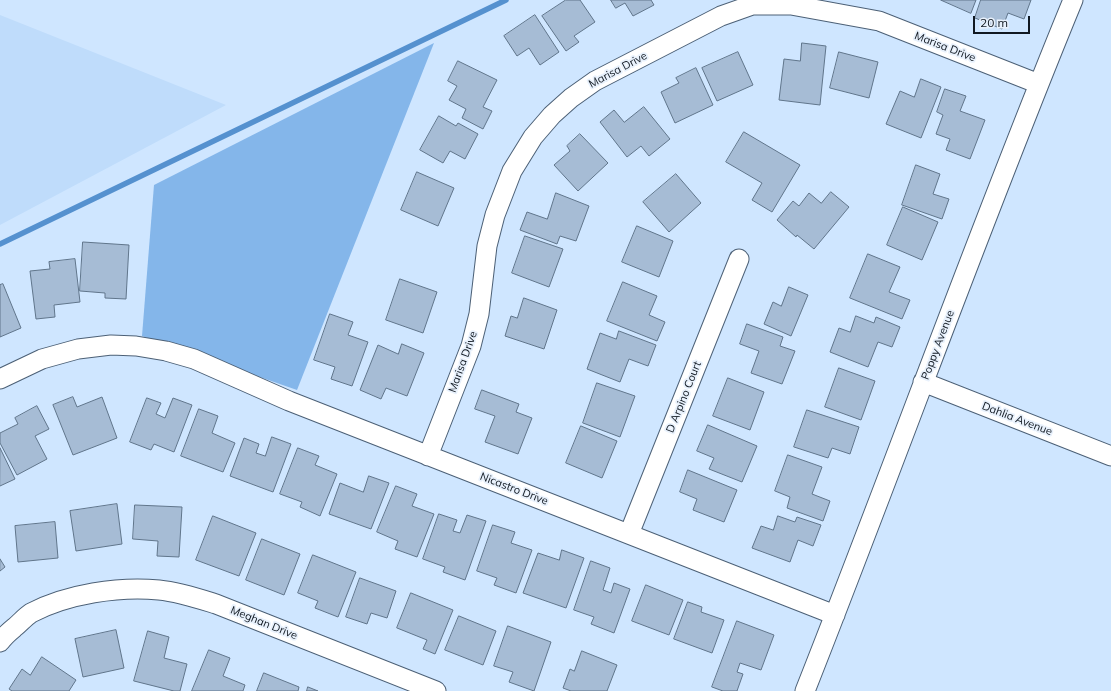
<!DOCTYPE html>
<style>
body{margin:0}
#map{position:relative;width:1111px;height:691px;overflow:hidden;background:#cfe6ff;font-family:Mulish,sans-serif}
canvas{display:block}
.scale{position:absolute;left:973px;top:16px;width:57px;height:18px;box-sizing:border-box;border:2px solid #101821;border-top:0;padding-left:5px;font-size:12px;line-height:14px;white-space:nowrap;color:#101821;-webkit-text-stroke:3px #e8f1fc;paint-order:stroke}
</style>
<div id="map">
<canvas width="1111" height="691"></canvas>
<div class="scale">20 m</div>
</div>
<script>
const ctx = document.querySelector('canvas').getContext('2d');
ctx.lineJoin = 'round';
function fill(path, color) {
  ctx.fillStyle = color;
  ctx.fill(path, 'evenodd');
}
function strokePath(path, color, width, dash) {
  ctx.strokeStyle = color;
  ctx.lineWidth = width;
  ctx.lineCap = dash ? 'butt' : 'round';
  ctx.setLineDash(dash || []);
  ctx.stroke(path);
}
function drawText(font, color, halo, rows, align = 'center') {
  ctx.font = font + ' Mulish,sans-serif';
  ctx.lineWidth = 3.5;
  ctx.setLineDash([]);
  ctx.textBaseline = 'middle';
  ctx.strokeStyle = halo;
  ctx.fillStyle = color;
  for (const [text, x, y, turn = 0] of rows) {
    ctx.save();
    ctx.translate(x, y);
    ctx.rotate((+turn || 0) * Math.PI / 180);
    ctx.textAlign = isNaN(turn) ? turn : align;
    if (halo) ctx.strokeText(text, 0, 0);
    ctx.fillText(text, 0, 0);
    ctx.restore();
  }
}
fill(new Path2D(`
 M 0,15 L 226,105 L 0,225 Z`), '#bfdcfb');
fill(new Path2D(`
 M 434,43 L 297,390 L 142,336 L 154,185 Z`), '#84b6ea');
strokePath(new Path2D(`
 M 0,244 L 506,0`), '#5591cf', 5.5);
const building = new Path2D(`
 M 566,0 L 580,0 L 595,22 L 574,36 L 579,42 L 566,51 L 542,16 Z
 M 611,0 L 651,0 L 654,5 L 633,16 L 625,3 L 616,8 Z
 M 941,0 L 976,0 L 971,13 Z
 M 981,0 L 1031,0 L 1024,19 L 1008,13 L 1002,29 L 975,18 Z
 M 535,15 L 559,52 L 540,65 L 529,48 L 517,56 L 504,36 Z
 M 802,43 L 826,46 L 820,105 L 779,100 L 784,59 L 800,61 Z
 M 738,52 L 753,85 L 717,101 L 702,68 Z
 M 839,52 L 878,62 L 869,98 L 830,88 Z
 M 458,61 L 497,80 L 483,107 L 492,111 L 483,129 L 462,118 L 466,109 L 449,100 L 457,86 L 448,81 Z
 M 696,68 L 713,105 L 675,123 L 661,92 L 679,83 L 676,78 Z
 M 921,79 L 941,87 L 921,138 L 886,124 L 900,91 L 914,97 Z
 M 945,89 L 966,96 L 960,111 L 985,120 L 970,159 L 946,150 L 950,139 L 936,134 L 943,115 L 937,112 Z
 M 644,107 L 670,139 L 649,156 L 641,146 L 627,157 L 600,122 L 614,110 L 624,122 Z
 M 439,116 L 456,126 L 458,123 L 478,134 L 465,159 L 450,151 L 443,163 L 420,150 Z
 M 744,132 L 800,165 L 772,212 L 752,200 L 762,183 L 726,162 Z
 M 580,134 L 608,163 L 578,191 L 554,165 L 570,151 L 567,146 Z
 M 916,165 L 940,174 L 933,194 L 949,199 L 942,219 L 902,205 Z
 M 417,172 L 454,188 L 438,226 L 401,210 Z
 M 676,174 L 701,203 L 669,232 L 643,202 Z
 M 831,192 L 849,207 L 814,249 L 797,235 L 796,237 L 777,220 L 793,201 L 799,206 L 809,193 L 821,203 Z
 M 556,193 L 589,206 L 576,241 L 560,236 L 557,244 L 520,230 L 527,212 L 547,219 Z
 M 903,207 L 938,222 L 922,260 L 887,245 Z
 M 637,226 L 673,241 L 659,277 L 622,262 Z
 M 525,236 L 563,249 L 549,287 L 512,273 Z
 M 83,242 L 129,245 L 126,299 L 105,298 L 105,293 L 80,291 Z
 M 868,254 L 900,267 L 889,292 L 910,300 L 902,319 L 850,298 Z
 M 75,259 L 80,302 L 54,305 L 55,317 L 36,319 L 30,271 L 50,269 L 49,262 Z
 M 400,279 L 437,292 L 423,333 L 386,320 Z
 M 623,282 L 657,296 L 649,315 L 665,322 L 657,341 L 607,321 Z
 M 3,284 L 21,328 L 0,337 L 0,285 Z
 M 789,287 L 808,295 L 791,336 L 764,324 L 773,302 L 781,306 Z
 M 524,298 L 557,310 L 544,349 L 505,336 L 511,316 L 517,318 Z
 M 330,314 L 353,322 L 348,335 L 368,342 L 352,386 L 331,379 L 335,367 L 314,360 Z
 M 856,316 L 874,323 L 876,317 L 900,327 L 892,347 L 878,342 L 868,367 L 830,352 L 839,328 L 850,332 Z
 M 747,324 L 783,337 L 780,346 L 795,351 L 782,384 L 751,373 L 759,351 L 740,344 Z
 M 619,331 L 656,345 L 648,366 L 629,359 L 620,382 L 587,369 L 600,333 L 616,339 Z
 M 402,344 L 424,353 L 407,396 L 386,388 L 381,399 L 360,390 L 378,345 L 398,354 Z
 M 839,368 L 875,381 L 861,420 L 825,407 Z
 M 728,378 L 764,392 L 750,430 L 713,416 Z
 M 597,383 L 635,396 L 620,437 L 583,423 Z
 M 482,390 L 519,404 L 516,412 L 532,418 L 518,454 L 485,442 L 495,416 L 475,409 Z
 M 73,397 L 77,407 L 102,397 L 117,438 L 73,455 L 53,405 Z
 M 147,398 L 161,403 L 156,414 L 165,418 L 173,398 L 192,405 L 174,452 L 154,444 L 151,450 L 130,442 Z
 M 37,406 L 49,429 L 35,436 L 47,459 L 17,475 L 0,443 L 0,433 L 18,424 L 15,418 Z
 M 199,409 L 218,416 L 212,433 L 235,443 L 223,472 L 181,456 Z
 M 807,410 L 859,427 L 850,454 L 832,448 L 828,458 L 794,447 Z
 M 708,425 L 757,446 L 742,482 L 709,469 L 714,458 L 697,451 Z
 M 581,426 L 617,441 L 602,478 L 566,463 Z
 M 272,437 L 291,444 L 273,492 L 230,476 L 244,438 L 259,444 L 256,453 L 265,456 Z
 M 0,448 L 15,479 L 0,486 Z
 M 298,448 L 319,456 L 315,465 L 337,474 L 320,516 L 300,507 L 302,502 L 280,494 Z
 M 788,455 L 822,467 L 812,494 L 830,501 L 823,521 L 787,508 L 790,497 L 775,491 Z
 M 688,470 L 737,490 L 724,522 L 693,510 L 697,499 L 680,492 Z
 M 369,476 L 389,483 L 371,529 L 329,514 L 340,483 L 363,492 Z
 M 396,486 L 417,494 L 412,506 L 434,514 L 417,557 L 395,549 L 398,541 L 377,532 Z
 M 117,504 L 122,544 L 76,551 L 70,511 Z
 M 135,505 L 182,507 L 179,557 L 157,556 L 158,541 L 133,539 Z
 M 439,514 L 457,520 L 453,531 L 460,533 L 467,515 L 486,521 L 465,580 L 443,572 L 445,567 L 423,559 Z
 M 213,516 L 256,533 L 239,576 L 196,560 Z
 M 778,516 L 795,522 L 797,517 L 821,525 L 813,546 L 798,540 L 790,562 L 752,548 L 761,526 L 773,530 Z
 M 55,522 L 58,558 L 18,562 L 15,526 Z
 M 493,525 L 515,532 L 511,543 L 532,550 L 516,593 L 494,585 L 497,578 L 477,571 Z
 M 262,539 L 300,554 L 284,595 L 246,580 Z
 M 562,550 L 584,558 L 566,608 L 523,593 L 538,553 L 559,560 Z
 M 313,555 L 356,572 L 338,617 L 315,608 L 318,601 L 298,593 Z
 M 0,559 L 5,567 L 0,571 Z
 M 591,561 L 610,568 L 603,590 L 611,593 L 614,583 L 630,589 L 614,633 L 591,624 L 594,617 L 574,610 Z
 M 360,578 L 396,591 L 387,618 L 371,613 L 367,624 L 346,617 Z
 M 646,585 L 683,600 L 669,635 L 632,621 Z
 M 411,593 L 453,610 L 435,654 L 423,649 L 427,640 L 397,628 Z
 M 688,602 L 702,607 L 701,612 L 724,620 L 712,653 L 674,639 Z
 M 459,616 L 496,631 L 483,665 L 445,650 Z
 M 737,621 L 774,635 L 761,670 L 740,663 L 737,672 L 743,674 L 737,691 L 723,691 L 712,687 Z
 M 508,626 L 551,642 L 534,691 L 509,682 L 513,672 L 494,666 Z
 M 116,630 L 124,668 L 83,677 L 75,639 Z
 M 148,631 L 169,637 L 164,658 L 187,664 L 180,691 L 174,691 L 134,681 Z
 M 209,650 L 230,658 L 223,676 L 245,685 L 243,691 L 192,691 Z
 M 582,651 L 617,665 L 607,691 L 571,691 L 563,688 L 570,669 L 574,671 Z
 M 42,657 L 76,680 L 69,691 L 12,691 L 9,689 L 22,669 L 30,675 Z
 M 264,673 L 299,687 L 298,691 L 257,691 Z
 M 308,687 L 318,691 L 307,691 Z`);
fill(building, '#a6bcd5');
strokePath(building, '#60758b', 1);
const minor = new Path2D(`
 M 0,379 L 42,359 L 78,349 L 111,345 L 136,346 L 166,351 L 194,359 L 289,401 L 835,615
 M 923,382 L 1111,456
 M 428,456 L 471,346 L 479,314 L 487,246 L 495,215 L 512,171 L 533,137 L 552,115 L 571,98 L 595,81 L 721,16 L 752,5 L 791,5 L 879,21 L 1039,84
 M 629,534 L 739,259
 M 0,642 C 4,636 9,632 15,627 C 20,623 25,617 31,613 C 67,594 119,586 159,590 C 179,592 197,598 216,604 L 436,691
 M 805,691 C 896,461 979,228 1073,0`);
strokePath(minor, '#4c6076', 21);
strokePath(minor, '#fff', 19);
drawText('11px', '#101821', '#e8f1fc', [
 ["Marisa Drive",945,47,21],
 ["Marisa Drive",618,70,-28],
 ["Poppy Avenue",938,345,-69],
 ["Marisa Drive",463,362,-70],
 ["D Arpino Court",684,397,-68],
 ["Dahlia Avenue",1017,419,21],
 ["Nicastro Drive",514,489,21],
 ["Meghan Drive",264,623,22]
]);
</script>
